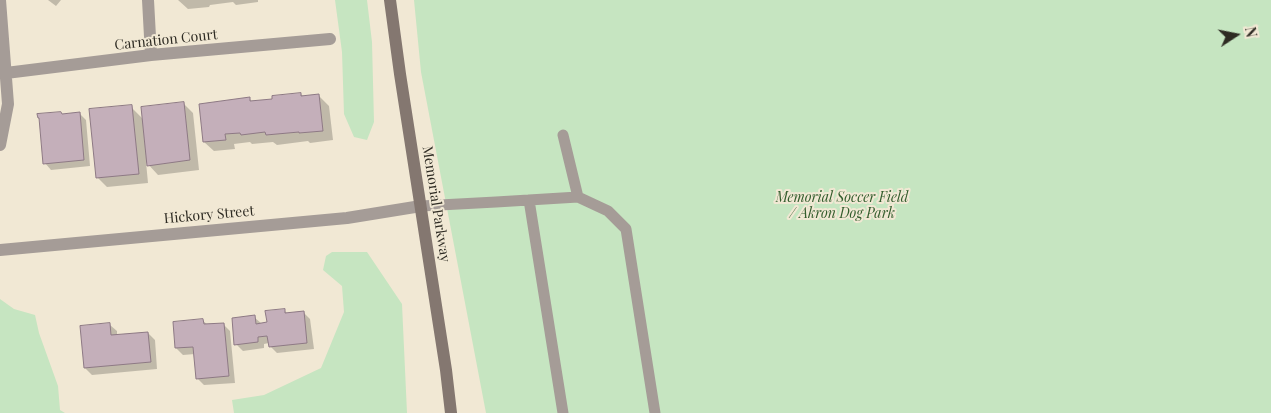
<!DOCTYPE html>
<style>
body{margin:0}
#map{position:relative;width:1271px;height:413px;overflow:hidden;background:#f1e8d4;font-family:"Playfair Display",serif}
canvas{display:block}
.north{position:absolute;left:1211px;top:10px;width:50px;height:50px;-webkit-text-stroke:4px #f1e8d4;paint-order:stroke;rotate:79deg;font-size:14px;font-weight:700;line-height:20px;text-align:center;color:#2e2b23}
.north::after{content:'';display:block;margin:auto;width:18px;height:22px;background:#2e2b23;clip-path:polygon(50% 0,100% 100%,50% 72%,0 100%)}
</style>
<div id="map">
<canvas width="1271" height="413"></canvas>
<div class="north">N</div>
</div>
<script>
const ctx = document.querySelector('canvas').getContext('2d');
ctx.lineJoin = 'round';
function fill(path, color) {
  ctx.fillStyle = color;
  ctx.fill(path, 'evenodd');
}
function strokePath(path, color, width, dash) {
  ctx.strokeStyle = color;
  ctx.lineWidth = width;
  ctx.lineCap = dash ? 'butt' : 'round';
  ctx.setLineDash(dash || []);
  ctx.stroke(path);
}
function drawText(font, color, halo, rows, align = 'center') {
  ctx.font = font + ' "Playfair Display",serif';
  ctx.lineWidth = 4;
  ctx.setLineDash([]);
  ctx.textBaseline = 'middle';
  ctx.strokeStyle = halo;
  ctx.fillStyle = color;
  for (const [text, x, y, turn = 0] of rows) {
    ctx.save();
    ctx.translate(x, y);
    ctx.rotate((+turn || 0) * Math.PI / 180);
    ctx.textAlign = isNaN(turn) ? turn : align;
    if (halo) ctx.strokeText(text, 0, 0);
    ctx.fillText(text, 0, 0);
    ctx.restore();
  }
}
fill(new Path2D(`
 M 335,0 L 367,0 L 372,42 L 374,122 L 367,140 L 354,137 L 344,114 L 342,52 Z
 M 414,0 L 1271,0 L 1271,413 L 486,413 L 421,72 Z
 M 332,252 L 367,252 L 402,304 L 407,413 L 234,413 L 232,400 L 264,395 L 321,368 L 344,312 L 342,286 L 323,270 L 326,256 Z
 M 0,299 L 14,309 L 35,315 L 39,333 L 58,386 L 60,410 L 65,413 L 0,413 Z`), '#c6e5c1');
fill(new Path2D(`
 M 48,0 L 61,0 L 56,6 Z
 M 178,0 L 259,0 L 258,0 L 258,2 L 236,5 L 233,2 L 210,5 L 209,7 L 188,9 Z
 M 301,94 L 304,97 L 319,96 L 329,106 L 333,140 L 310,143 L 308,141 L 277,145 L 273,142 L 252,144 L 250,142 L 234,144 L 235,149 L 214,151 L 204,142 L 250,99 L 252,102 L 273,100 Z
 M 183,103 L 193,113 L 199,170 L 158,175 L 146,162 L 148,183 L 107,187 L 97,177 L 131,107 L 143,119 Z
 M 79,113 L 86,120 L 90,166 L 51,170 L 45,163 L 62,115 Z
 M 285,311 L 288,314 L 303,312 L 310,319 L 314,349 L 277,353 L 270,346 L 269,343 L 264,344 L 264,348 L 243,351 L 236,344 L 254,317 L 262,324 L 268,323 Z
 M 203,321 L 208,325 L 223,324 L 230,331 L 235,383 L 204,385 L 197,378 L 195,354 L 183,355 L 176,348 Z
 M 110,325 L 117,331 L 117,336 L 148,333 L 155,340 L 157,369 L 92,375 L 85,368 Z`), '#0003');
const building = new Path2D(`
 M 301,93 L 301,96 L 319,94 L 323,131 L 299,133 L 299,132 L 266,135 L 265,132 L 241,135 L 240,133 L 225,134 L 226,140 L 203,142 L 199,104 L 250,97 L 250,101 L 272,99 L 272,96 Z
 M 184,102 L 190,160 L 147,166 L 141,107 Z
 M 132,105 L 139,174 L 96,178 L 89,109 Z
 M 61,112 L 62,114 L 80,112 L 84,160 L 43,164 L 39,118 L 38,118 L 37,114 Z
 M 285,309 L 285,313 L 304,311 L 307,343 L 269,347 L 267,336 L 258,337 L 258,342 L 234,345 L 232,318 L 255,315 L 256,324 L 267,322 L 265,311 Z
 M 203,319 L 204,324 L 224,323 L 229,376 L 196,379 L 193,347 L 175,348 L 173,322 Z
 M 110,323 L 111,335 L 148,332 L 151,362 L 84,368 L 80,326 Z`);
fill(building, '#c4afba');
strokePath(building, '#8d7984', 1);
strokePath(new Path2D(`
 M 563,135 L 578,197
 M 529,200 L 563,413
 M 421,206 L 496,202 L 578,197 L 608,211 L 626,229 L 655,413`), '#a59c97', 11);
strokePath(new Path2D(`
 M 148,0 L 151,55
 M 6,73 L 151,55 L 330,39
 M 0,145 L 8,104 L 0,0
 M 0,250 L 347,218 L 421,206`), '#a59c97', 12);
strokePath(new Path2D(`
 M 390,0 L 400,74 L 446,370 L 451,413`), '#847770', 12);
drawText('14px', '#2e2b23', '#f1e8d4', [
 ["Carnation Court",166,40,-6],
 ["Memorial Parkway",436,204,81],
 ["Hickory Street",209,215,-5]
]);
drawText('italic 14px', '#335d2d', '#f1e8d4', [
 ["Memorial Soccer Field",842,198],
 ["/ Akron Dog Park",842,214]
]);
</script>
